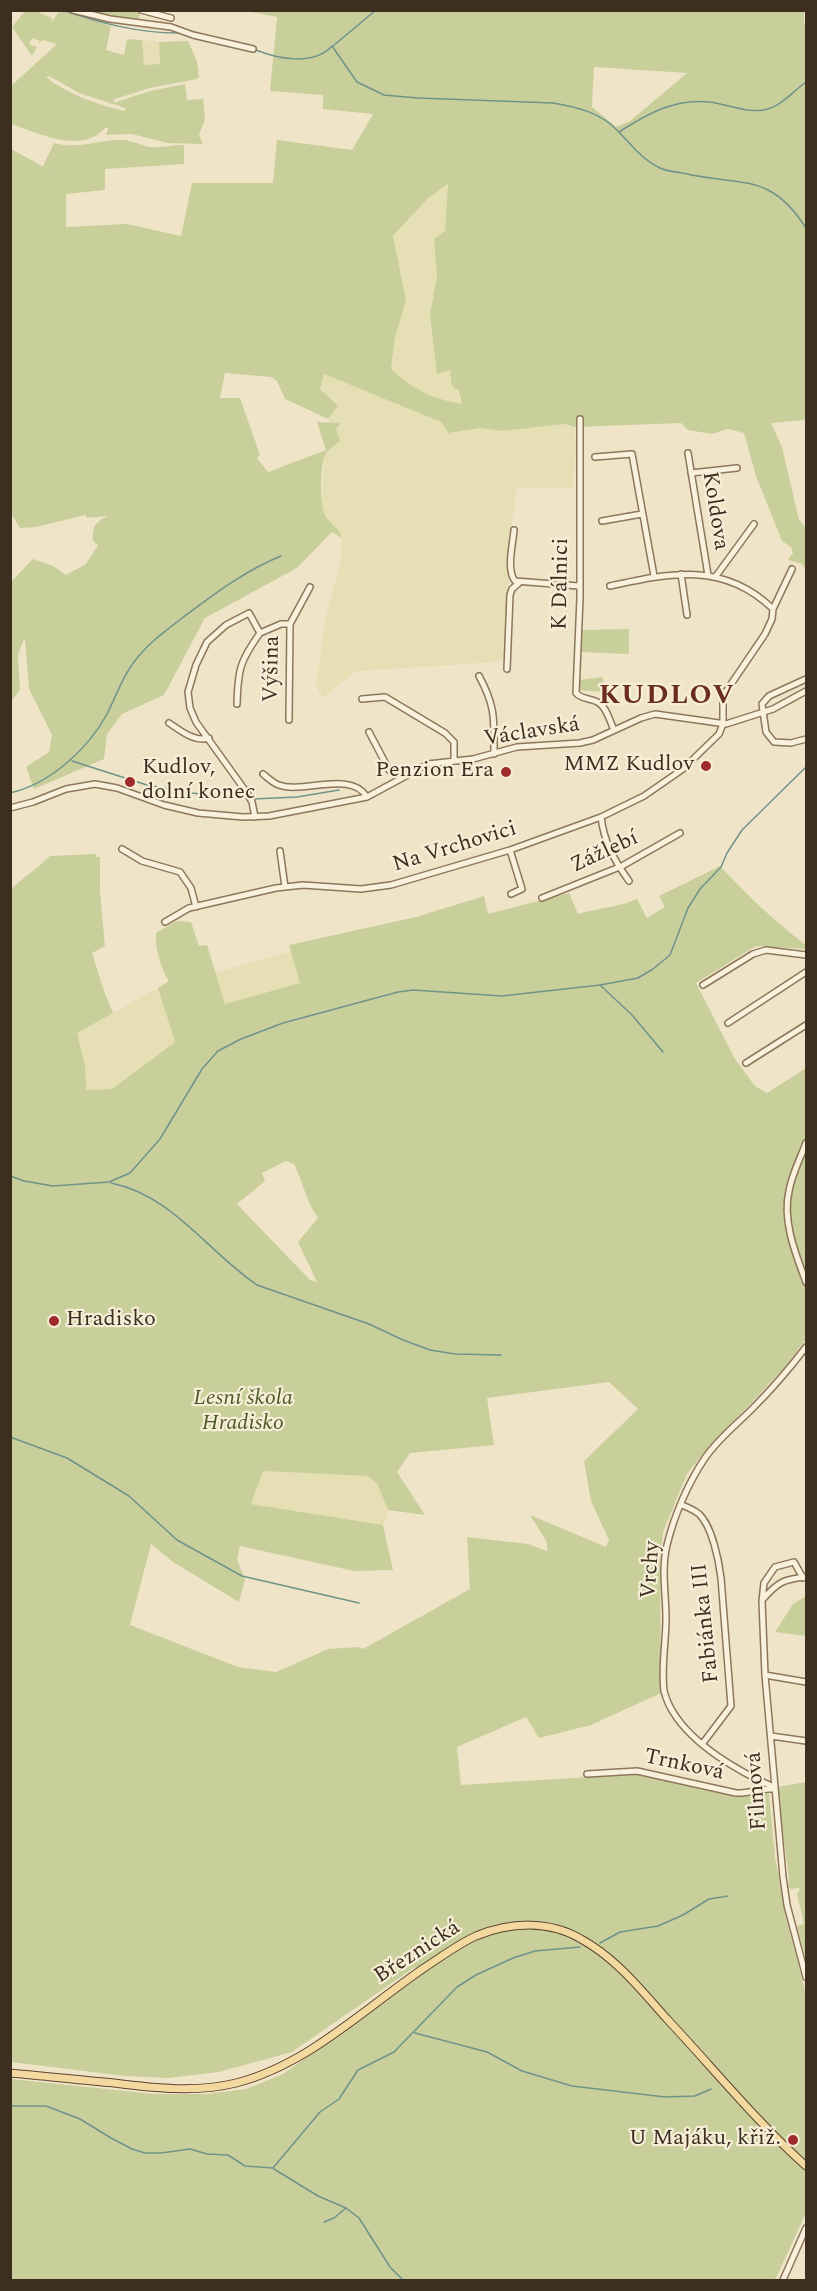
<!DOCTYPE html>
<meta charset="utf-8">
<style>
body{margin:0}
#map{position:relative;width:817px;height:2291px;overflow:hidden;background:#f0e4c8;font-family:Spectral,serif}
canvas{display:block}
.frame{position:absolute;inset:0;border:12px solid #3d2e20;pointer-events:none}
</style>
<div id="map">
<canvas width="817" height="2291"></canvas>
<div class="frame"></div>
</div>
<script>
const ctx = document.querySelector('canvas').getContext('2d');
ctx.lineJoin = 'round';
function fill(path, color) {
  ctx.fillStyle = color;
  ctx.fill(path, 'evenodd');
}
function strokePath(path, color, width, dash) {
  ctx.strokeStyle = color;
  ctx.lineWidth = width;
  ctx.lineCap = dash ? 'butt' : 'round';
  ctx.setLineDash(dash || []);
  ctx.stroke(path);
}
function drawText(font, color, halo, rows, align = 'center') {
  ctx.font = font + ' Spectral,serif';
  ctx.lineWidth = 4.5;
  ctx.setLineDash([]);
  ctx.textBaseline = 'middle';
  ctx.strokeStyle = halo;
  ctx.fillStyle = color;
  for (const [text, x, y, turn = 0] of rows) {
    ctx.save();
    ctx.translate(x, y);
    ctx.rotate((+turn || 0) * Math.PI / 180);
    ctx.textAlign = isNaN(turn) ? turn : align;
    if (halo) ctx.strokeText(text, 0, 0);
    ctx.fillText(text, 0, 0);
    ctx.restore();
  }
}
fill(new Path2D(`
 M 142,40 L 159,42 L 160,64 L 144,65 Z
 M 448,183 L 445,231 L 434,239 L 437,276 L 430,315 L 437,374 L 450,370 L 462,405 L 447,402 L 411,387 L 391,369 L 395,338 L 406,299 L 393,236 L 428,198 Z
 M 324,374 L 441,422 L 453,433 L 480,428 L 503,431 L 565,424 L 575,427 L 576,450 L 573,488 L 517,488 L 511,529 L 506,654 L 496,662 L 360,671 L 353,673 L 323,698 L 316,686 L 325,621 L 341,559 L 342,538 L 324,513 L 322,503 L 324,458 L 329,450 L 340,441 L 336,429 L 341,424 L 331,423 L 328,419 L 337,406 L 320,389 Z
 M 291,951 L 300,983 L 225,1004 L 215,973 Z
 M 158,988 L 175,1042 L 112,1089 L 85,1090 L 85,1066 L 77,1033 Z
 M 263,1471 L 368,1476 L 377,1483 L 388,1510 L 383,1525 L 251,1504 Z`), '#e6deb5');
fill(new Path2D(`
 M 131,10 L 140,14 L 138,22 L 78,11 Z
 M 25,11 L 40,11 L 40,13 L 52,18 L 52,22 L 59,11 L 63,11 L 111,26 L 106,50 L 124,55 L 127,39 L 142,40 L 144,65 L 160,64 L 159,42 L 188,41 L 197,61 L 199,77 L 197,79 L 150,88 L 115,99 L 113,103 L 150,91 L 185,84 L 187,100 L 203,99 L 205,120 L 199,135 L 203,144 L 167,143 L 132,134 L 106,135 L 108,128 L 105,128 C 81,155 39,133 11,124 L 11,86 L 57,44 L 42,40 L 38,46 L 40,41 L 32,38 L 29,44 L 37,47 L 32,56 L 12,27 ZM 49,76 L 79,93 L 125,108 L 125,111 C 99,105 68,95 46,77 Z
 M 246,11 L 804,11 L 804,23 L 806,23 L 806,420 L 771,423 L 782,447 L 799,520 L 806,528 L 806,571 L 802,564 L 788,560 L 793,553 L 791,547 L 782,541 L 756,476 L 744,433 L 728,429 L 712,434 L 688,430 L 681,423 L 575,427 L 565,424 L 503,431 L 480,428 L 449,433 L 441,422 L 324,374 L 320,389 L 338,406 L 328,419 L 285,399 L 277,381 L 271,377 L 225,373 L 220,398 L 240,398 L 260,455 L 257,458 L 268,472 L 326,450 L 317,422 L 341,423 L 336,429 L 340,441 C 334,446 326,451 324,458 C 320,469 320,506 325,515 C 330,524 339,528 342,538 L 332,532 L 297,568 L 205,618 L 164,695 L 122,714 L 107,734 L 104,759 L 34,789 L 26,767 L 49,752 L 52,735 L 29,689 L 25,640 L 23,641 L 18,655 L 20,690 L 11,702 L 11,582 L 33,559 L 53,566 L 66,575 L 86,564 L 98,545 L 93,541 C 92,527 95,522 108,516 L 87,518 L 86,515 L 81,516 L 36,527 L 20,528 L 11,514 L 11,149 L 42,166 L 61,172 L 43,166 L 54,143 C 77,150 100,139 124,140 C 134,141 142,146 151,147 C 161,148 174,145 184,145 L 184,164 L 105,169 L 105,190 L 66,194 L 66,227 L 127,224 L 181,236 L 192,183 L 273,183 L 277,140 L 352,150 L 373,114 L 323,109 L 323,95 L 270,91 L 277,17 ZM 594,67 L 687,73 L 630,121 L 616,127 L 592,107 ZM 448,184 L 445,231 L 434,239 L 437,276 L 430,315 L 437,374 L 450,370 L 452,386 L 459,391 L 462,404 C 432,399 413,389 391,369 L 395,338 L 406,300 L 393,236 L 428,198 Z
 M 629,629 L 629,654 L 579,652 L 580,631 L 583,630 Z
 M 603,677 L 604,692 L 579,690 L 579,680 Z
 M 96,854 L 97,857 L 100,857 L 100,891 L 105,946 L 92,953 L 105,994 L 113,1013 L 77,1033 L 85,1066 L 86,1090 L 112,1089 L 175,1042 L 158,988 L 169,981 C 162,973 154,944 156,933 L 176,921 L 191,922 L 199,946 L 207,945 L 225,1004 L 300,983 L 289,945 L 416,917 L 484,896 L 488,914 L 569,893 L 578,914 C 598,908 619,907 637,899 L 647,918 L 665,907 L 659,896 L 720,866 C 747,895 774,921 806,945 L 806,949 L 756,946 L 696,983 L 735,1059 L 755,1086 L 767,1093 L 806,1068 L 806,1339 L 785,1367 L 702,1455 L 687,1474 L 663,1532 L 660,1560 L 661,1693 L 591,1725 L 539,1738 L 526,1717 L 457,1747 L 461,1785 L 636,1774 L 769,1794 L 775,1857 L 786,1918 L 806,1993 L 806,2213 L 775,2280 L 11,2280 L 11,2079 L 154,2094 L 207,2094 L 246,2089 L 283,2074 L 420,1976 L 415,1967 L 292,2052 L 219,2072 L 169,2078 L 125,2076 L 11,2062 L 11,889 C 24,877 38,868 50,856 ZM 286,1161 L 294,1164 C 303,1182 306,1201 318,1218 L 298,1242 L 317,1282 L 310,1280 L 237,1204 L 265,1181 L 262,1173 ZM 609,1382 L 638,1409 L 584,1461 L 591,1501 L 609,1540 L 606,1547 L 530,1515 L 547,1542 L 547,1551 L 528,1544 L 467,1537 L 470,1589 L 363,1649 L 358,1647 L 328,1649 L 276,1672 L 238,1667 L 130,1625 L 151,1544 L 173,1562 L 239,1602 L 245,1580 L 237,1559 L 240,1546 L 354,1571 L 393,1570 L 383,1525 L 251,1504 L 263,1471 L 367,1476 L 377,1483 L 388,1510 L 425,1515 L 397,1472 L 410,1453 L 494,1445 L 487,1398 Z
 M 806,1596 L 806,1636 L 775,1632 L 793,1604 Z
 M 806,1782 L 806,1959 L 797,1926 L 804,1924 L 797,1894 L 800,1888 L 791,1889 L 788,1887 L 789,1879 L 777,1787 Z`), '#c9cf9b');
strokePath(new Path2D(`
 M 62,10 C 101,23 137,33 178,33
 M 333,46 L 376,10
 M 256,50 C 278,59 314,66 332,46 L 357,82 L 384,95 L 418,98 L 553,103 C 577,107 602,113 619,132 C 647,114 675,98 709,102 C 728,104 745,113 764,110 C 781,107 793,91 806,82
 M 619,132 C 631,145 644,161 660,168 C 668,172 679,172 687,174 C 743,186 771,173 806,228
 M 72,761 L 147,785 L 191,793 L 248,798
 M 10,793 C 50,784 88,749 107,714 C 116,697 122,677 134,662 C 147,644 164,632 181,619 C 213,595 244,571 281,556
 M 253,799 L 297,797 L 339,790
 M 600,985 L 632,1015 L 663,1052
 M 10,1176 L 24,1181 L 53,1186 L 109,1182 L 130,1173 L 160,1139 L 202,1069 L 218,1051 L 241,1039 L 283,1023 L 398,992 L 413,990 L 502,996 L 600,985 L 638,978 L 653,969 L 670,955 L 688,908 L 700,889 L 721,867 L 727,853 L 742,830 L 806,767
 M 111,1183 C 172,1195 207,1251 257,1285 L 369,1324 L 403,1340 L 430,1350 L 455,1354 L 501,1355
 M 10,1437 L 67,1458 L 129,1496 L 177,1540 L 242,1576 L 359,1603
 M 600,1943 L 620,1932 L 658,1926 L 683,1915 L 709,1899 L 728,1896
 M 415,2033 L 487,2052 L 522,2071 L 572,2086 L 665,2097 L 695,2096 L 711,2089
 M 10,2106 L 46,2106 L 80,2119 L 111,2138 L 132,2149 L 145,2153 L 161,2153 L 190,2149 L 207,2154 L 228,2155 L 245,2166 L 273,2168 L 320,2112 L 339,2099 L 358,2070 L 394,2052 L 457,1987 L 476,1975 L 513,1958 L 535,1951 L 580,1947
 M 274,2169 L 318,2196 L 346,2208 L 359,2218 L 390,2267 L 403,2280
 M 324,2222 L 334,2218 L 346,2208`), '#6f938a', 1.5);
const minor = new Path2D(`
 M 73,10 L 110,19 L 171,27 L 193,35 L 253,49
 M 141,10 L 171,18
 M 580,419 L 580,598 L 576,693 C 582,700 592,698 599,703 C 607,708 610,722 614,730
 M 688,453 L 708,575
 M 595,457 L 632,454 L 654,576
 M 691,473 L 737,468
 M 602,521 L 642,514
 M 514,530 C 513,544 506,570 515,581 L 579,586
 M 681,574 L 687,615
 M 716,576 L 754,524
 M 610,586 C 670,573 724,561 773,609
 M 260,633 L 281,624 L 290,624
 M 507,669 L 510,595 L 512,589 L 519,583
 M 479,676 C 496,707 494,720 494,754
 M 806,679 L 769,696 L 762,704 L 766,732 L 774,742 L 791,743 L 806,739
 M 362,699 L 385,697 L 445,733 L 454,742 L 454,761
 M 237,704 C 238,669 240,661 260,633
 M 289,720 L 290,624 L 310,587
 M 169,723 C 180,730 195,743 209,738
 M 369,732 L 389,770 L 405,776
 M 263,774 C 268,778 273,783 279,785 C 302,794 351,770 367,797
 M 10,808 L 33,802 L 66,789 L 95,784 L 117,788 L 164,805 L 198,813 L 243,817 L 269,816 L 367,797 L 428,764 L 473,759 L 517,747 L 580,743 L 593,740 L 641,718 L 655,714 L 726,724 L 773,709 L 806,691
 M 255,817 L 252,802 L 247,793 L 196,722 L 190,708 L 188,692 L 196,665 L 207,642 L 226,625 L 249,613 L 260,633
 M 601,817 C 604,842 614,860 629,881
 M 122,849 L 142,861 L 180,872 L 191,888 L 196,907
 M 510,850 L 522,889 L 511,894
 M 280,851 L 285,887
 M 542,898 L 622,866 L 680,833
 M 165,922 L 189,908 L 276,888 L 303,885 L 361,889 L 391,885 L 510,850 L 601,817 L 644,796 L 683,769 L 719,734 L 723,724 L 723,696 L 765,634 L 772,619 L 773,609 L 792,569
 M 703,985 L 753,954 L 766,950 L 806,955
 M 728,1023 L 806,972
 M 746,1063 L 806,1025
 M 806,1143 C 800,1159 792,1174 789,1191 C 782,1221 796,1255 806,1282
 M 682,1505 C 687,1507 694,1510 699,1514 C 712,1526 719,1561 721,1578 L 731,1706 L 703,1743
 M 803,1578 L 794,1562 L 775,1567 L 764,1583 L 762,1601 L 765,1675 L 783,1877 L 787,1905 L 806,1977
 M 763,1599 C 778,1582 784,1579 806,1577
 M 765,1675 L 806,1682
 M 771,1736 L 806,1741
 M 587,1774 L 637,1771 L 736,1793 C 748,1794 760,1788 772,1789
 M 774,1787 C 739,1772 693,1745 673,1712 C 669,1706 666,1698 664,1691 C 661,1667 666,1642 666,1618 C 666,1594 661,1570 667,1545 C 674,1516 688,1483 705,1458 C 718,1439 736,1425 752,1409 C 771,1390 790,1368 806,1347
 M 783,2280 L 806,2228`);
const major = new Path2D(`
 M 10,2073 C 45,2076 79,2080 114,2083 C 154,2088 196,2093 236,2083 C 307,2065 364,2009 424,1968 C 441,1957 458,1944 476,1936 C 510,1922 549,1920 581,1939 C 616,1958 641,1990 667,2019 C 713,2068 756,2121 806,2166`);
strokePath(minor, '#8d765c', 8);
strokePath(major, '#5b4430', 9);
strokePath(minor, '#faf1dc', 5);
strokePath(major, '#f3d9a0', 7);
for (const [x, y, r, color] of [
 [706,766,6,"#9e2a2b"],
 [506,772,6,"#9e2a2b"],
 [130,782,6,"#9e2a2b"],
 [54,1321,6,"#9e2a2b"],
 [793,2140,6,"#9e2a2b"]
]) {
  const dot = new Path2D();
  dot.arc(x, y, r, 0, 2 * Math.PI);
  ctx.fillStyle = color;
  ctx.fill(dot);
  strokePath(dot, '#f7eed8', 2);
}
drawText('22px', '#3d2e20', '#f7eed8', [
 ["Koldova",714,511,81],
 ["K Dálnici",562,584,-89],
 ["Výšina",273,669,-89],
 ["Václavská",532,733,-9],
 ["Na Vrchovici",455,848,-17],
 ["Zážlebí",605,853,-25],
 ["Vrchy",652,1570,-86],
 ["Fabiánka III",707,1623,-96],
 ["Trnková",684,1766,12],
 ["Filmová",758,1791,-94],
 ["Březnická",418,1953,-33]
]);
drawText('22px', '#3d2e20', '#f7eed8', [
 ["MMZ Kudlov",694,766],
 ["Kudlov,",142,769,"left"],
 ["dolní konec",142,794,"left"],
 ["Penzion Era",494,772],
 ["Hradisko",66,1321,"left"],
 ["U Majáku, křiž.",781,2140]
], 'right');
drawText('italic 22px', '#4d5a26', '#f7eed8', [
 ["Lesní škola",243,1400],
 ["Hradisko",243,1425]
]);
ctx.letterSpacing = '1.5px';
drawText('bold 28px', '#6b2e1e', '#f7eed8', [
 ["KUDLOV",667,698]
]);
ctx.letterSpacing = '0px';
</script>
